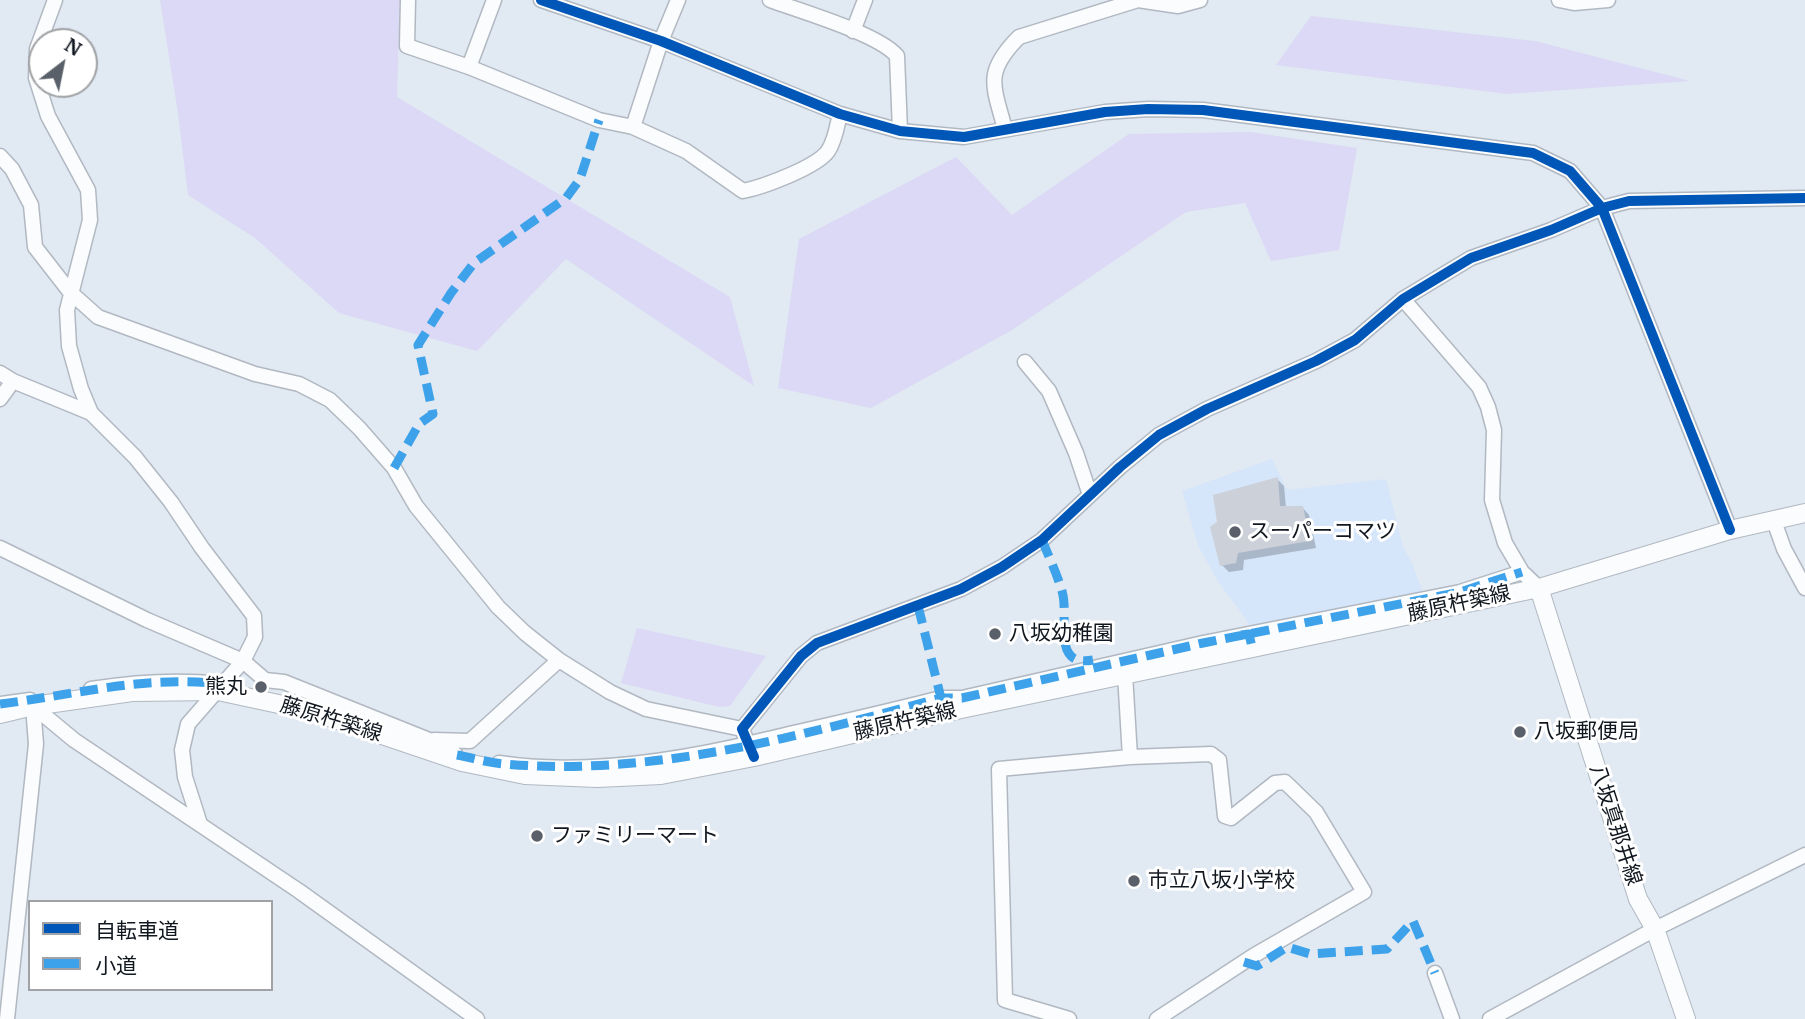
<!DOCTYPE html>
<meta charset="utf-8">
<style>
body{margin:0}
#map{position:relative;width:1805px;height:1019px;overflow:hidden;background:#e1e9f3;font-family:Merriweather,"Noto Sans JP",serif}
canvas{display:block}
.legend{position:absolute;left:28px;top:900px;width:245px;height:91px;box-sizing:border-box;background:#fff;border:2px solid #a0a2a5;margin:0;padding:9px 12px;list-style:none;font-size:21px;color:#11171f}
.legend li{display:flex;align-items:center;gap:14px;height:35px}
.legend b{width:35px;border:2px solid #a0a2a5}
.north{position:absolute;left:28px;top:28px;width:70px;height:70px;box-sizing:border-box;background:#fff;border:2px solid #a0a2a5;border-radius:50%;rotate:32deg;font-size:19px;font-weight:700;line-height:28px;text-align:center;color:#11171f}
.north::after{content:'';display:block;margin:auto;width:24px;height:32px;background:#5a6069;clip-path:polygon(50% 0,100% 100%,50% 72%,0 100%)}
</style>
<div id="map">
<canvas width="1805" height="1019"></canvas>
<ul class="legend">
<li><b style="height:9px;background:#0057b8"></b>自転車道</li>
<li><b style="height:9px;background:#3da2ea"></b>小道</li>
</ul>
<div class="north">N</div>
</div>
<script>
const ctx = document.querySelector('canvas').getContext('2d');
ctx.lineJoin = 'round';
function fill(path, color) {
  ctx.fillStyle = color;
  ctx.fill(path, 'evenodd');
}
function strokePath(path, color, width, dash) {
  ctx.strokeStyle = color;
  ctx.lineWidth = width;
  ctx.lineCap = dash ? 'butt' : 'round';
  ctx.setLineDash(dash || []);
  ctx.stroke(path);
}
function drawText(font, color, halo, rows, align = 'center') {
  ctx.font = font + ' Merriweather,"Noto Sans JP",serif';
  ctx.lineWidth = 6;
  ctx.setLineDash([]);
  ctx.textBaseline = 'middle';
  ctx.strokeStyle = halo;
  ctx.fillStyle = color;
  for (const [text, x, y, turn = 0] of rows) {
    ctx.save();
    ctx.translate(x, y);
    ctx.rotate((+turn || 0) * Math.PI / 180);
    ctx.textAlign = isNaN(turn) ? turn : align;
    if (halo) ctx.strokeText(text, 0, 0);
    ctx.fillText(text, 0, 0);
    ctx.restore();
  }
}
fill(new Path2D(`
 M 1272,459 L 1287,490 L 1386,479 L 1403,547 L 1412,563 L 1423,593 L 1254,630 L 1217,580 L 1198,545 L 1182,491 Z`), '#d5e5fa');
fill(new Path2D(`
 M 160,0 L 400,0 L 397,97 L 730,297 L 754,386 L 566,259 L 477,351 L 339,313 L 255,238 L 188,195 L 178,113 Z
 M 1311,16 L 1535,41 L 1690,81 L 1507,94 L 1276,65 Z
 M 1250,132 L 1357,148 L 1339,250 L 1271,261 L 1245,203 L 1186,212 L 1012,330 L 871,408 L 778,388 L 799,239 L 956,157 L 1012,215 L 1129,134 Z
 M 637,628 L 766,656 L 730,706 L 719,707 L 621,683 Z`), '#dbd9f5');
fill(new Path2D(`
 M 1277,479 L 1284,486 L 1286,508 L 1302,507 L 1309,515 L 1316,548 L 1244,560 L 1243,570 L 1229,572 L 1222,565 L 1218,523 Z`), '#0003');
fill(new Path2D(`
 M 1278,477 L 1280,506 L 1303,506 L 1310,541 L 1238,553 L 1236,563 L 1220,566 L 1210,527 L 1217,522 L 1213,495 Z`), '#cbd0d9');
const minor = new Path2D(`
 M 55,0 L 37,49 L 36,78 L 48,116 L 88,190 L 90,220 L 67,310 L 69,346 L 81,389 L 91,413
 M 408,0 L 407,46 L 469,67 L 599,120 L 633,127 L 686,151 L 743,191 C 763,187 817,167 828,151 C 835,141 837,126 840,114
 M 541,0 L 661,41 L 840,114 L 900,131 L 964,137 L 1105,112 L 1148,109 L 1203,110 L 1533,153 L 1570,171 L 1602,208 L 1730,530
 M 770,0 C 800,11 879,34 897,56 L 900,131
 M 1559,0 L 1574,3 L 1608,0
 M 853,31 L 865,0
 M 469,67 L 494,0
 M 633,127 L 661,41 L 678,0
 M 1005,129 C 993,85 984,72 1019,37 L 1138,0 L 1178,6 L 1200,0
 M 0,156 L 12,169 L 31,205 L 35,247 L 70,292 L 98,317 L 255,374 L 299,384 L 330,400 L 359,428 L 394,468 L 416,506 L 498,607 L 525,633 L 559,660 L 610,692 L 646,709 L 742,729
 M 1403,299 L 1479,387 L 1488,407 L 1494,430 L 1492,500 L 1505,543 L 1522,572 L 1539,588
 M 1025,362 L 1049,391 L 1076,453 L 1090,495
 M 0,373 L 13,381 L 91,413 L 135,457 L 171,502 L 202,548 L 254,616 L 255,637 L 243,661 L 188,724 L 182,750 L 185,777 L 200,824
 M 0,399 L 13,381
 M 1774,521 L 1784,549 L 1805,588
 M 0,548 L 147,620 L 243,661 L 265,680 L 284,682 L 429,740 L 455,754
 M 91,689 C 135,682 177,679 220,684
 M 0,704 L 30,700
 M 33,706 L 74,740 L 299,891 L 477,1019
 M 434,740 L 470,741 L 559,660
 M 751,752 L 742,729 L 801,656 L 817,643 L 961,589 L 1002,567 L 1042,540 L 1120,467 L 1159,435 L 1207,409 L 1316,361 L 1355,340 L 1403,299 L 1471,258 L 1551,230 L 1602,208 L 1629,201 L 1805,198
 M 1130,757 L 1211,754 L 1219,760 L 1225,816 L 1231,818 L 1275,783 L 1285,782 L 1316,812 L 1364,892 L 1253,956 L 1157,1019
 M 499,763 C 584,776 682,760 764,740 C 824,726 883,713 941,698 L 962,698 L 1203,643 L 1460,592 L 1522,572
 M 1435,973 L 1452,1019
 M 7,1019 L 36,744 L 33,706
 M 1069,1019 L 1005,1000 L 999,769 L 1130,757 L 1125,674
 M 1490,1019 L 1655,929 L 1805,855`);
const major = new Path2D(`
 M 1539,588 L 1638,899 L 1655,929 L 1686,1019
 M 0,714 L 33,706 L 132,692 L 218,691 L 311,711 L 462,762 L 525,775 L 597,778 L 661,775 L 754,757 L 947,712 L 1539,588 L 1730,530 L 1805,513`);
strokePath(minor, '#b1b8c1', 17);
strokePath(major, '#b1b8c1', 20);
strokePath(minor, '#fafcfd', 14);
strokePath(major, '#fafcfd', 18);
strokePath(new Path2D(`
 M 394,468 L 419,424 L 433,414 L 418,345 L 451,293 L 474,263 L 566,198 L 580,179 L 599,120
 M 1042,540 C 1049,557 1057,574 1062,591 C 1070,617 1050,668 1093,660
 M 918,606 L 941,698 L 947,712
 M 1241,635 L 1249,634 L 1252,647
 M 0,704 C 74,695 145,675 220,684
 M 457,755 C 473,758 489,763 505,764 C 652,777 800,736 941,698 L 962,698 L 1203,643 L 1460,592 L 1522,572
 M 1244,962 L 1257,966 L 1287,947 L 1310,954 L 1387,949 L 1413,921 L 1435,973`), '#3da2ea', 9, [18, 9]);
strokePath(new Path2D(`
 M 541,0 L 661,41 L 840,114 L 900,131 L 964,137 L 1105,112 L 1148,109 L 1203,110 L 1533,153 L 1570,171 L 1602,208 L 1730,530
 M 754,757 L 742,729 L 801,656 L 817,643 L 961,589 L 1002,567 L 1042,540 L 1120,467 L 1159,435 L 1207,409 L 1316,361 L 1355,340 L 1403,299 L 1471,258 L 1551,230 L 1602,208 L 1629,201 L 1805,198`), '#0057b8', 10);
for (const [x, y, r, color] of [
 [1235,532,7,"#5a6069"],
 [995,634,7,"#5a6069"],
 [261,687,7,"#5a6069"],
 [1520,732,7,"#5a6069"],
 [537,836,7,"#5a6069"],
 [1134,881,7,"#5a6069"]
]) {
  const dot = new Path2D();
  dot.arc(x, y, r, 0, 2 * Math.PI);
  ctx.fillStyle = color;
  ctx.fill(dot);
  strokePath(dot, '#fff', 2.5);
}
drawText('21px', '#11171f', '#fff', [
 ["スーパーコマツ",1249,532],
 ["八坂幼稚園",1009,634],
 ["熊丸",247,687,"right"],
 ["八坂郵便局",1534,732],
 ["ファミリーマート",551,836],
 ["市立八坂小学校",1148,881]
], 'left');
drawText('21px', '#11171f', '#fff', [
 ["藤原杵築線",1459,604,-12],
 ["藤原杵築線",331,720,17],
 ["藤原杵築線",905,722,-13],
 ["八坂真那井線",1615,825,72]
]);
</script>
